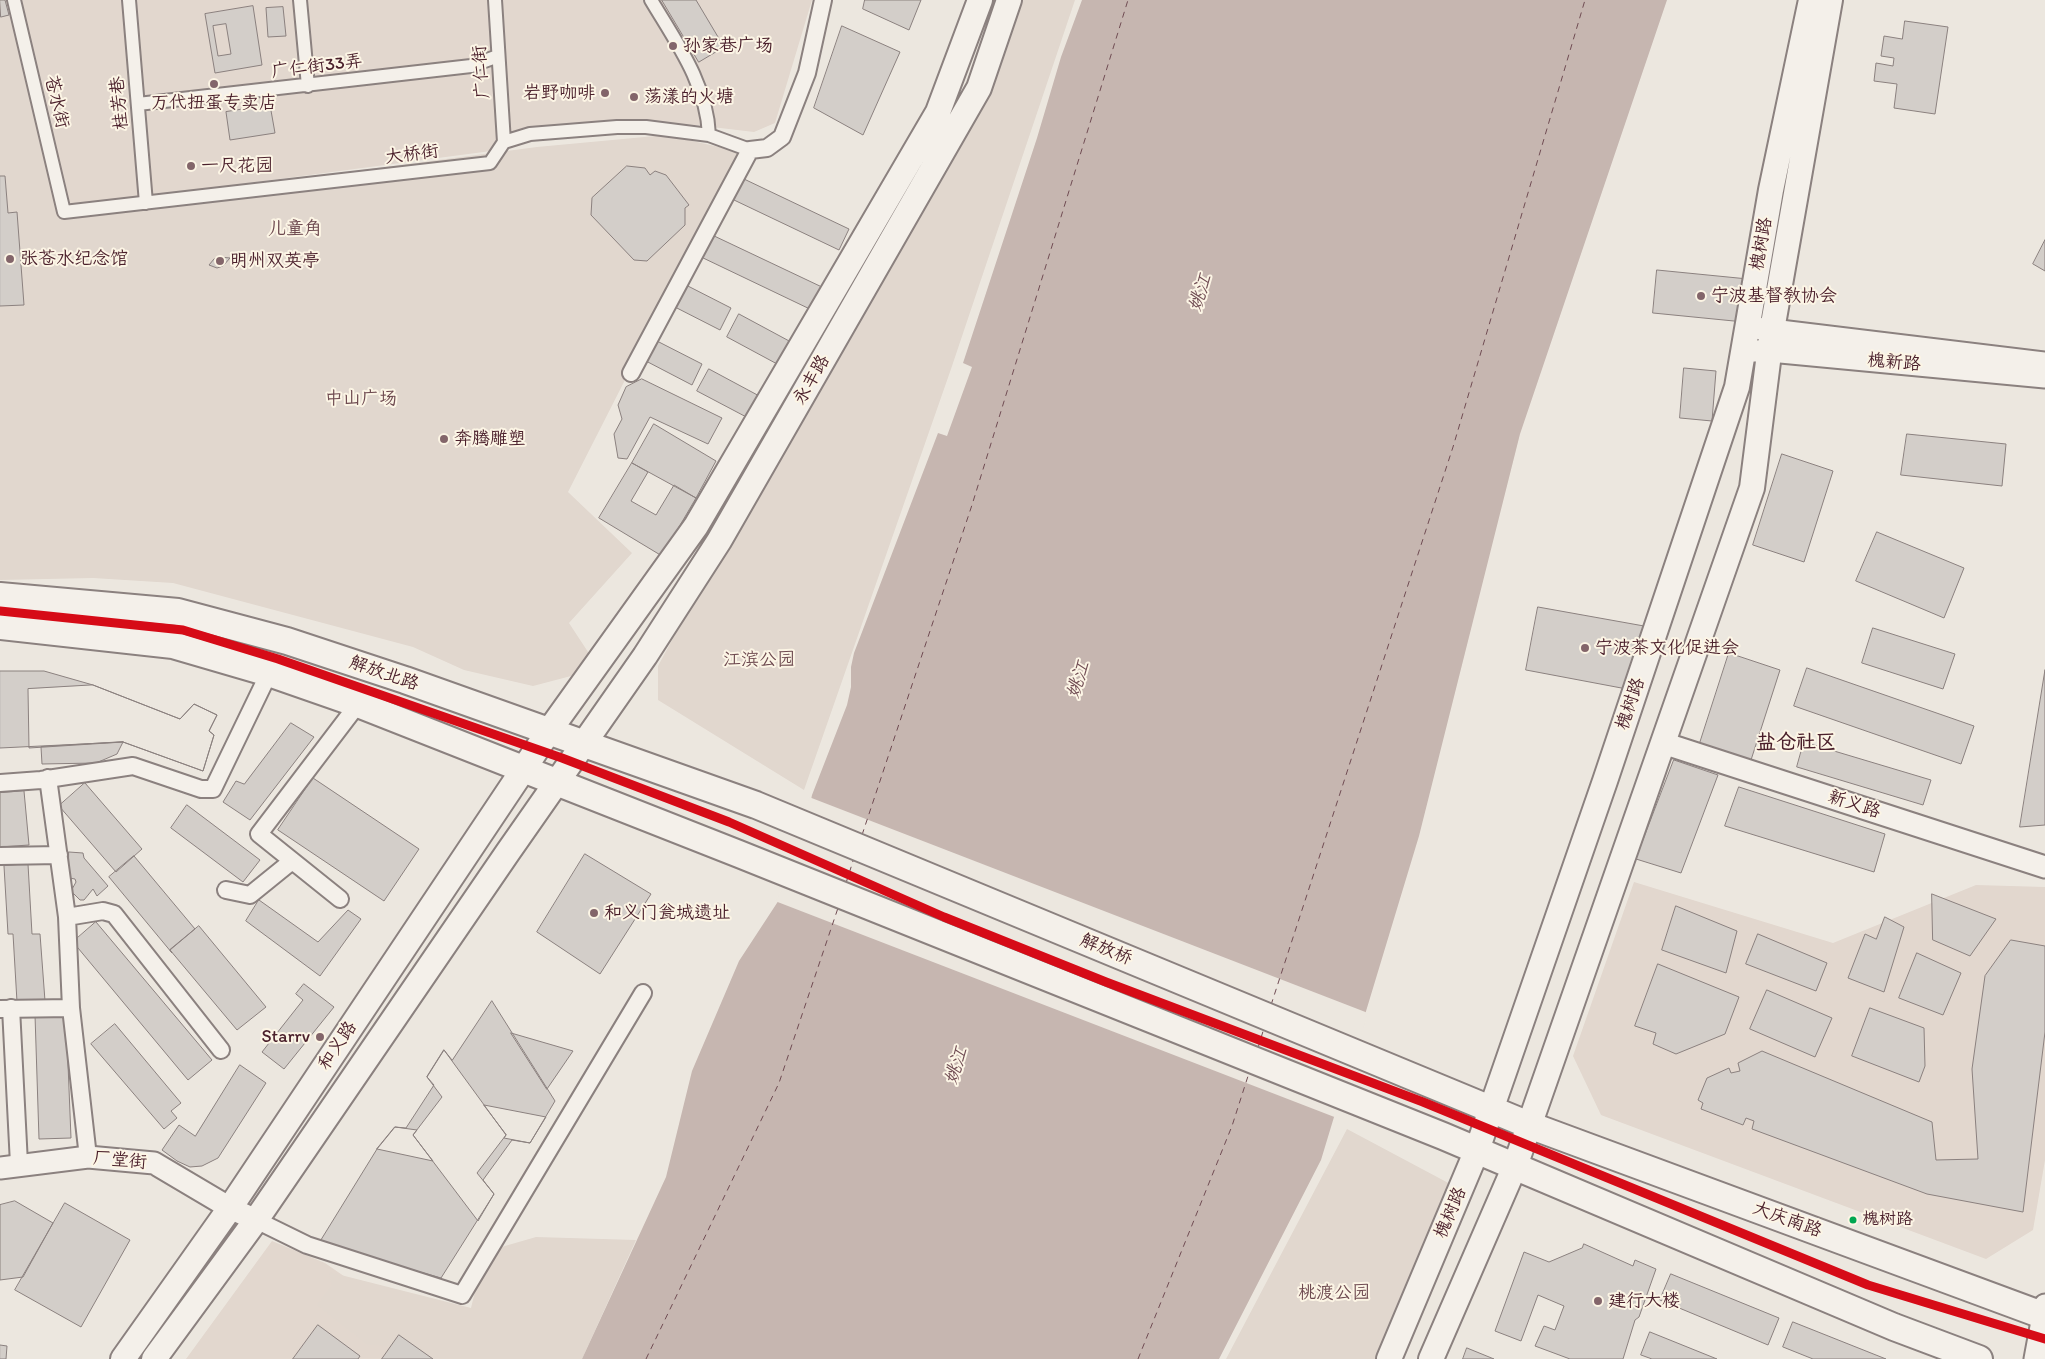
<!DOCTYPE html>
<meta charset="utf-8">
<style>
body{margin:0}
canvas{display:block;background:#ece7df}
</style>
<canvas width="2045" height="1359"></canvas>
<script>
const ctx = document.querySelector('canvas').getContext('2d');
ctx.lineJoin = 'round';
function fill(path, color) {
  ctx.fillStyle = color;
  ctx.fill(path, 'evenodd');
}
function strokePath(path, color, width, dash) {
  ctx.strokeStyle = color;
  ctx.lineWidth = width;
  ctx.lineCap = dash ? 'butt' : 'round';
  ctx.setLineDash(dash || []);
  ctx.stroke(path);
}
function drawText(font, color, halo, rows, align = 'center') {
  ctx.font = font + ' Itim,"LXGW WenKai TC",sans-serif';
  ctx.lineWidth = 4;
  ctx.setLineDash([]);
  ctx.textBaseline = 'middle';
  ctx.strokeStyle = halo;
  ctx.fillStyle = color;
  for (const [text, x, y, turn = 0] of rows) {
    ctx.save();
    ctx.translate(x, y);
    ctx.rotate((+turn || 0) * Math.PI / 180);
    ctx.textAlign = isNaN(turn) ? turn : align;
    if (halo) ctx.strokeText(text, 0, 0);
    ctx.fillText(text, 0, 0);
    ctx.restore();
  }
}
fill(new Path2D(`
 M 18,0 L 812,0 L 775,123 L 754,132 L 695,125 L 634,122 L 553,125 L 491,151 L 67,207 Z
 M 1634,882 L 1833,943 L 1976,885 L 2045,887 L 2045,1160 L 2033,1230 L 1986,1259 L 1601,1115 L 1573,1056 Z
 M 272,1241 L 325,1263 L 397,1313 L 453,1359 L 186,1359 Z`), '#e2d7ce');
fill(new Path2D(`
 M 0,0 L 12,0 L 66,209 L 537,147 L 666,135 L 741,152 L 568,492 L 632,553 L 569,623 L 592,658 L 571,676 L 533,686 L 464,670 L 413,647 L 173,583 L 93,578 L 0,580 Z
 M 1009,0 L 1075,0 L 951,369 L 804,790 L 658,700 L 658,666 L 724,544 L 839,344 Z
 M 1347,1129 L 1454,1186 L 1376,1359 L 1226,1359 Z
 M 536,1237 L 636,1240 L 582,1359 L 433,1359 L 399,1335 L 390,1347 L 367,1344 L 317,1305 L 332,1286 L 329,1272 L 471,1308 L 480,1271 L 498,1248 Z`), '#e1d7ce');
fill(new Path2D(`
 M 1082,0 L 1667,0 L 1520,434 L 1419,836 L 1321,1160 L 1219,1359 L 582,1359 L 666,1177 L 692,1071 L 739,961 L 794,877 L 812,795 L 847,705 L 851,687 L 851,667 L 854,653 L 938,433 L 947,436 L 972,367 L 963,363 L 1037,138 L 1061,57 Z`), '#c6b6b0');
fill(new Path2D(`
 M 809,797 L 1368,1013 L 1337,1118 L 775,901 L 791,876 Z`), '#ece7df');
strokePath(new Path2D(`
 M 862,835 L 972,505 L 1128,0
 M 846,883 L 854,858
 M 1271,1005 L 1453,447 L 1585,0
 M 1258,1048 L 1264,1028
 M 646,1359 L 779,1083 L 838,908
 M 1138,1359 L 1232,1126 L 1249,1073`), '#704c53', 1, [6, 5]);
const building = new Path2D(`
 M 0,0 L 5,0 L 9,15 L 1,17 Z
 M 662,0 L 696,0 L 724,47 L 699,62 Z
 M 865,0 L 921,0 L 909,30 L 863,9 Z
 M 253,6 L 262,65 L 215,73 L 205,14 ZM 226,24 L 231,54 L 218,56 L 213,26 Z
 M 283,7 L 286,36 L 268,37 L 266,8 Z
 M 1905,21 L 1948,27 L 1935,114 L 1894,108 L 1897,84 L 1874,81 L 1876,63 L 1893,66 L 1894,58 L 1881,56 L 1884,36 L 1902,39 Z
 M 842,26 L 900,52 L 863,135 L 814,108 Z
 M 270,105 L 275,133 L 230,140 L 226,112 Z
 M 627,166 L 645,168 L 650,175 L 655,171 L 666,175 L 689,205 L 685,208 L 685,225 L 647,261 L 634,260 L 591,215 L 592,198 Z
 M 0,176 L 5,176 L 8,213 L 17,212 L 24,305 L 0,306 Z
 M 744,179 L 849,229 L 839,250 L 734,200 Z
 M 710,234 L 824,288 L 814,311 L 699,256 Z
 M 2045,240 L 2045,271 L 2033,264 Z
 M 219,257 L 230,258 L 223,266 L 217,268 L 209,265 L 214,259 Z
 M 1657,270 L 1748,279 L 1744,322 L 1653,313 Z
 M 682,283 L 731,308 L 720,330 L 671,305 Z
 M 739,314 L 791,342 L 779,365 L 727,337 Z
 M 655,340 L 702,364 L 692,385 L 644,360 Z
 M 1684,368 L 1716,371 L 1712,421 L 1680,418 Z
 M 709,369 L 763,398 L 752,420 L 697,391 Z
 M 642,379 L 722,418 L 708,444 L 650,417 L 627,459 L 618,458 L 614,434 L 622,419 L 618,405 L 626,387 Z
 M 654,424 L 716,461 L 696,498 L 632,463 Z
 M 1907,434 L 2006,444 L 2002,486 L 1901,475 Z
 M 1782,454 L 1833,471 L 1804,562 L 1753,545 Z
 M 632,463 L 648,472 L 631,501 L 656,515 L 674,485 L 696,498 L 662,556 L 599,518 Z
 M 1877,532 L 1964,568 L 1944,618 L 1856,581 Z
 M 1538,607 L 1644,626 L 1632,690 L 1526,670 Z
 M 1873,628 L 1955,654 L 1943,689 L 1862,663 Z
 M 1729,653 L 1780,670 L 1751,760 L 1700,743 Z
 M 1807,668 L 1974,726 L 1961,764 L 1794,706 Z
 M 2045,670 L 2045,825 L 2020,827 Z
 M 0,671 L 44,671 L 93,685 L 180,719 L 194,704 L 217,715 L 209,731 L 214,735 L 203,771 L 123,742 L 0,748 Z
 M 93,685 L 180,719 L 194,704 L 217,715 L 209,731 L 214,735 L 203,771 L 123,742 L 29,748 L 28,689 Z
 M 291,723 L 314,737 L 250,820 L 223,802 L 236,781 L 244,784 Z
 M 123,742 L 117,754 L 96,763 L 42,764 L 41,747 Z
 M 1804,742 L 1931,780 L 1923,805 L 1797,767 Z
 M 1674,760 L 1718,775 L 1681,873 L 1636,859 Z
 M 313,778 L 419,849 L 384,901 L 278,830 Z
 M 85,783 L 142,849 L 116,872 L 59,806 Z
 M 1739,787 L 1885,834 L 1874,872 L 1725,826 Z
 M 24,791 L 29,845 L 0,847 L 0,793 Z
 M 187,805 L 260,860 L 243,882 L 171,828 Z
 M 69,852 L 83,853 L 84,858 L 108,886 L 97,896 L 93,889 L 84,900 L 80,900 L 71,891 L 76,882 L 75,879 L 69,878 Z
 M 585,854 L 651,894 L 600,974 L 537,932 Z
 M 134,856 L 195,929 L 170,950 L 172,953 L 109,877 Z
 M 28,864 L 32,934 L 40,934 L 45,1001 L 17,1002 L 13,934 L 8,934 L 4,866 Z
 M 1932,894 L 1996,919 L 1970,956 L 1933,940 Z
 M 259,900 L 318,942 L 348,910 L 361,919 L 320,976 L 246,921 Z
 M 1676,906 L 1737,931 L 1726,973 L 1662,950 Z
 M 1885,917 L 1904,927 L 1884,992 L 1848,978 L 1865,934 L 1876,939 Z
 M 96,922 L 212,1060 L 188,1080 L 73,942 Z
 M 199,926 L 266,1007 L 237,1030 L 170,950 Z
 M 1758,934 L 1827,963 L 1816,991 L 1746,964 Z
 M 2011,940 L 2045,946 L 2045,1032 L 2023,1212 L 1927,1194 L 1752,1129 L 1754,1121 L 1746,1118 L 1743,1125 L 1701,1109 L 1703,1103 L 1698,1100 L 1707,1078 L 1729,1068 L 1731,1073 L 1740,1071 L 1738,1063 L 1762,1051 L 1932,1122 L 1936,1160 L 1978,1159 L 1972,1069 L 1985,976 Z
 M 1917,953 L 1961,973 L 1943,1015 L 1899,998 Z
 M 1658,964 L 1739,997 L 1725,1034 L 1676,1054 L 1653,1044 L 1656,1033 L 1635,1026 Z
 M 304,984 L 334,1007 L 284,1069 L 262,1052 L 303,1000 L 296,994 Z
 M 1767,990 L 1832,1018 L 1815,1057 L 1750,1029 Z
 M 492,1001 L 555,1101 L 530,1143 L 512,1140 L 483,1180 L 494,1194 L 441,1278 L 319,1243 L 377,1149 L 395,1127 L 406,1128 L 434,1085 L 427,1077 L 444,1050 L 452,1060 Z
 M 1870,1008 L 1924,1028 L 1925,1066 L 1919,1082 L 1852,1056 Z
 M 66,1014 L 71,1138 L 39,1139 L 35,1015 Z
 M 115,1024 L 181,1103 L 171,1111 L 177,1118 L 164,1129 L 91,1044 Z
 M 511,1033 L 573,1051 L 547,1089 Z
 M 444,1050 L 506,1135 L 477,1173 L 494,1194 L 478,1221 L 413,1135 L 442,1097 L 427,1077 Z
 M 240,1065 L 266,1083 L 218,1158 L 202,1166 L 190,1167 L 177,1161 L 162,1150 L 179,1125 L 195,1136 Z
 M 484,1105 L 546,1117 L 530,1143 L 504,1138 L 506,1135 Z
 M 395,1127 L 417,1130 L 413,1135 L 433,1161 L 377,1149 Z
 M 15,1201 L 53,1223 L 23,1277 L 0,1280 L 0,1205 Z
 M 65,1203 L 130,1240 L 81,1327 L 15,1290 Z
 M 1584,1244 L 1633,1266 L 1635,1260 L 1656,1269 L 1639,1317 L 1635,1320 L 1623,1359 L 1570,1359 L 1535,1346 L 1544,1326 L 1555,1330 L 1564,1306 L 1538,1295 L 1521,1341 L 1495,1331 L 1524,1252 L 1549,1262 L 1582,1248 Z
 M 1671,1274 L 1779,1318 L 1768,1345 L 1660,1300 Z
 M 1793,1322 L 1886,1359 L 1813,1359 L 1783,1347 Z
 M 318,1325 L 360,1356 L 358,1359 L 293,1359 Z
 M 1650,1332 L 1717,1359 L 1652,1359 L 1641,1355 Z
 M 399,1335 L 433,1359 L 382,1359 Z
 M 0,1345 L 7,1346 L 6,1359 L 0,1359 Z
 M 1467,1348 L 1494,1359 L 1463,1359 Z`);
fill(building, '#d3cec9');
strokePath(building, '#8b817f', 1);
const pedestrian = new Path2D(`
 M 14,0 L 64,212 L 490,163 L 504,142 L 530,134 L 617,127 L 646,127 L 709,135 L 750,150
 M 129,0 L 146,203
 M 300,0 L 308,86
 M 495,0 L 504,142
 M 651,0 C 676,42 707,84 709,135
 M 138,104 L 471,66 L 498,56`);
const minor = new Path2D(`
 M 631,373 L 750,150 L 767,148 L 782,137 L 807,73 L 823,0
 M 48,778 L 67,917 L 103,911 L 114,914 L 221,1050
 M 0,783 L 41,780 L 133,766 L 201,789 L 213,789 L 269,673
 M 0,856 L 59,855
 M 226,890 L 250,895 L 292,861
 M 340,899 L 259,834 L 358,704
 M 67,917 L 71,1008 L 88,1157
 M 11,1008 L 19,1164
 M 0,1009 L 71,1008
 M 256,1220 L 307,1245 L 462,1295 L 643,993`);
const tertiary = new Path2D(`
 M 1747,327 L 2045,363
 M 1743,351 L 1770,351 L 2045,377
 M 1663,743 L 2045,867
 M 0,1168 L 88,1157 L 154,1163 L 230,1208 L 256,1220
 M 2035,1359 L 2045,1305`);
const secondary = new Path2D(`
 M 123,1359 L 230,1208 L 549,731 L 696,526 L 938,112 L 980,0
 M 154,1359 L 256,1220 L 508,852 L 645,656 L 719,541 L 979,88 L 1009,0
 M 1389,1359 L 1477,1150 L 1605,781 L 1737,387 L 1771,190 L 1811,0
 M 1431,1359 L 1515,1166 L 1752,488 L 1772,330 L 1830,0`);
const primary = new Path2D(`
 M 0,596 L 178,612 L 287,641 L 405,680 L 756,805 L 1529,1125 L 2045,1316
 M 0,626 L 173,645 L 269,673 L 358,704 L 739,854 L 1443,1136 L 1894,1327 L 1979,1359`);
strokePath(pedestrian, '#8b817f', 16);
strokePath(minor, '#8b817f', 20);
strokePath(tertiary, '#8b817f', 25);
strokePath(secondary, '#8b817f', 28);
strokePath(primary, '#8b817f', 30);
strokePath(pedestrian, '#f4f0ea', 12);
strokePath(minor, '#f4f0ea', 16);
strokePath(tertiary, '#f4f0ea', 21);
strokePath(secondary, '#f4f0ea', 24);
strokePath(primary, '#f4f0ea', 26);
strokePath(new Path2D(`
 M 0,611 L 183,630 L 278,659 L 562,758 L 729,822 L 944,917 L 1106,982 L 1423,1102 L 1868,1285 L 2045,1339`), '#d60b17', 9);
for (const [x, y, r, color] of [
 [673,46,5,"#83656a"],
 [214,84,5,"#83656a"],
 [605,93,5,"#83656a"],
 [634,97,5,"#83656a"],
 [191,166,5,"#83656a"],
 [10,259,5,"#83656a"],
 [220,261,5,"#83656a"],
 [1701,296,5,"#83656a"],
 [444,439,5,"#83656a"],
 [1585,648,5,"#83656a"],
 [594,913,5,"#83656a"],
 [320,1037,5,"#83656a"],
 [1853,1220,4.5,"#00a651"],
 [1598,1301,5,"#83656a"]
]) {
  const dot = new Path2D();
  dot.arc(x, y, r, 0, 2 * Math.PI);
  ctx.fillStyle = color;
  ctx.fill(dot);
  strokePath(dot, '#fcf5e5', 2);
}
drawText('17px', '#4a1f2b', '#fcf5e5', [
 ["槐树路",1862,1220]
], 'left');
drawText('18px', '#4a1f2b', '#fcf5e5', [
 ["孙家巷广场",683,46],
 ["岩野咖啡",595,93,"right"],
 ["荡漾的火塘",644,97],
 ["万代扭蛋专卖店",214,103,"center"],
 ["一尺花园",201,166],
 ["张苍水纪念馆",20,259],
 ["明州双英亭",230,261],
 ["宁波基督教协会",1711,296],
 ["奔腾雕塑",454,439],
 ["宁波茶文化促进会",1595,648],
 ["和义门瓮城遗址",604,913],
 ["Starrv",310,1037,"right"],
 ["建行大楼",1608,1301]
], 'left');
drawText('18px', '#4a1f2b', '#fcf5e5', [
 ["广仁街33弄",317,67,-7],
 ["广仁街",482,72,-94],
 ["苍水街",56,102,77],
 ["桂芳巷",120,103,-95],
 ["大桥街",412,155,-7],
 ["槐树路",1762,244,-80],
 ["槐新路",1894,363,5],
 ["永丰路",812,380,-60],
 ["解放北路",384,674,19],
 ["槐树路",1631,704,-71],
 ["新义路",1854,805,18],
 ["解放桥",1106,950,22],
 ["和义路",338,1046,-56],
 ["厂堂街",120,1161,5],
 ["槐树路",1451,1213,-67],
 ["大庆南路",1787,1220,20]
]);
drawText('18px', '#6e4a50', '#fcf5e5', [
 ["儿童角",295,229],
 ["中山广场",361,399],
 ["江滨公园",759,660],
 ["桃渡公园",1334,1293]
]);
drawText('italic 19px', '#704c53', '#fcf5e5', [
 ["姚江",1201,293,-72],
 ["姚江",1079,680,-72],
 ["姚江",957,1066,-72]
]);
drawText('bold 20px', '#4a1f2b', '#fcf5e5', [
 ["盐仓社区",1796,743]
]);
</script>
